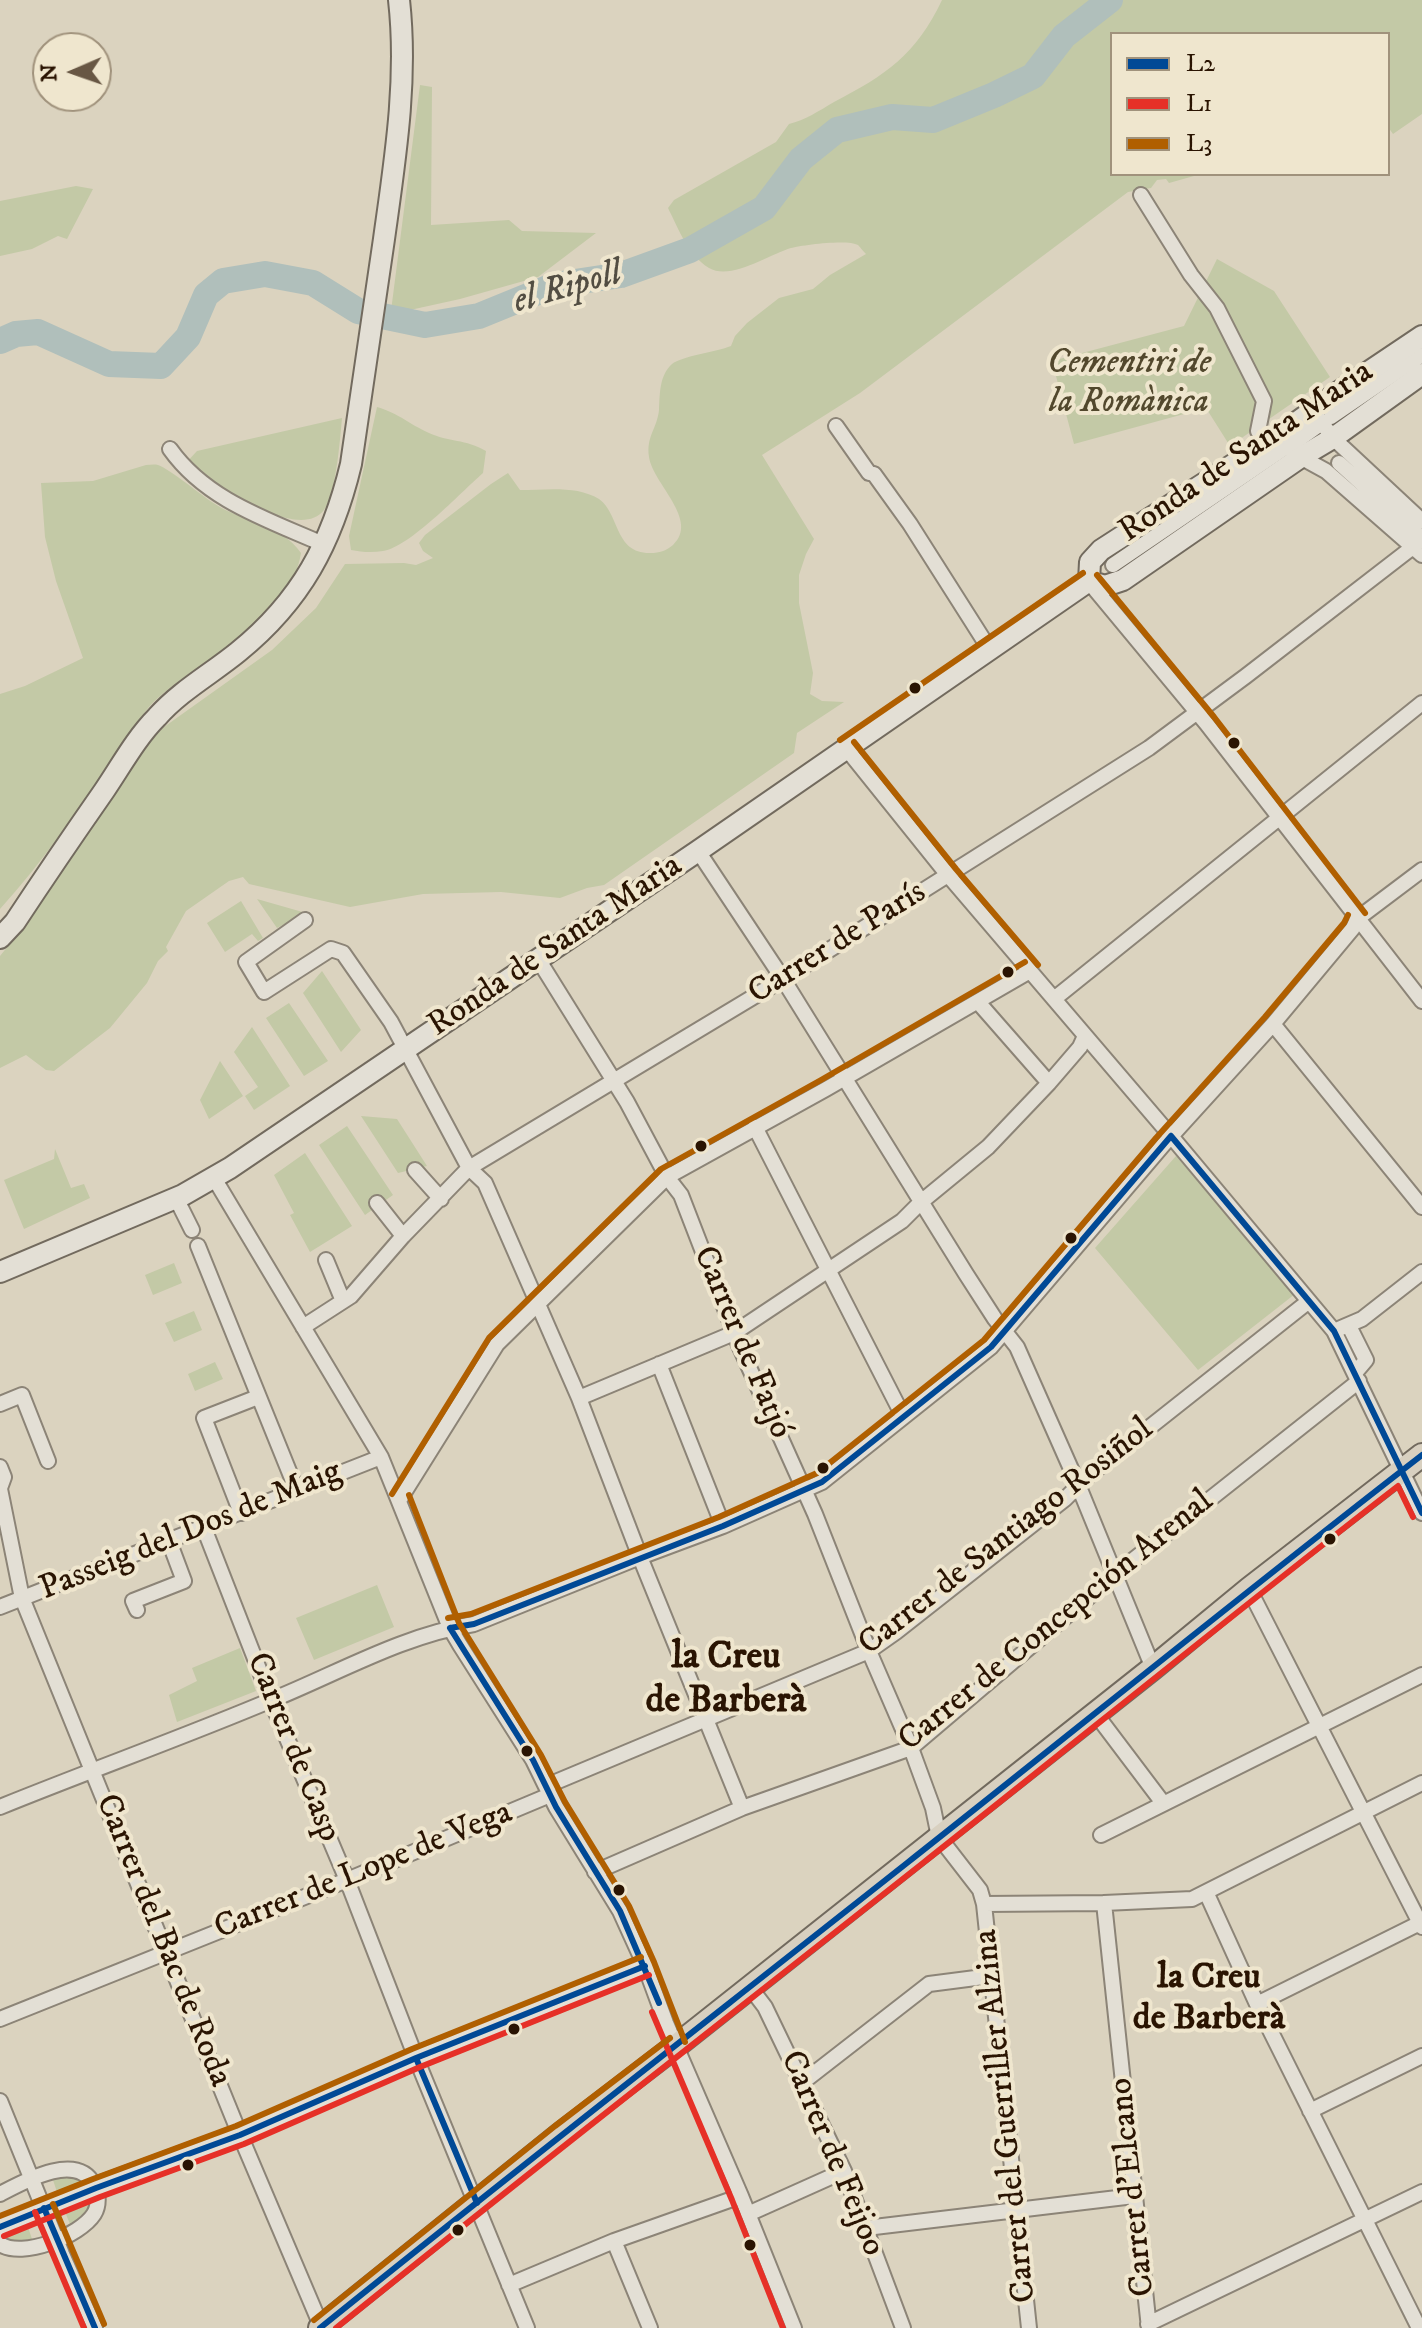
<!DOCTYPE html>
<meta charset="utf-8">
<style>
body{margin:0}
#map{position:relative;width:1422px;height:2328px;overflow:hidden;background:#dbd3bf;font-family:"IM FELL DW Pica",serif}
canvas{display:block}
.legend{position:absolute;left:1110px;top:32px;width:280px;height:144px;box-sizing:border-box;background:#efe6ce;border:2px solid #a0927c;margin:0;padding:10px 14px;list-style:none;font-size:24px;color:#2a1402}
.legend li{display:flex;align-items:center;gap:16px;height:40px}
.legend b{width:40px;border:2px solid #a0927c}
.north{position:absolute;left:32px;top:32px;width:80px;height:80px;box-sizing:border-box;background:#efe6ce;border:2px solid #a0927c;border-radius:50%;rotate:268deg;font-size:22px;font-weight:700;line-height:32px;text-align:center;color:#2a1402}
.north::after{content:'';display:block;margin:auto;width:28px;height:36px;background:#685744;clip-path:polygon(50% 0,100% 100%,50% 72%,0 100%)}
</style>
<div id="map">
<canvas width="1422" height="2328"></canvas>
<ul class="legend">
<li><b style="height:10px;background:#004996"></b>L2</li>
<li><b style="height:10px;background:#e63027"></b>L1</li>
<li><b style="height:10px;background:#b05f00"></b>L3</li>
</ul>
<div class="north">N</div>
</div>
<script>
const ctx = document.querySelector('canvas').getContext('2d');
ctx.lineJoin = 'round';
function fill(path, color) {
  ctx.fillStyle = color;
  ctx.fill(path, 'evenodd');
}
function strokePath(path, color, width, dash) {
  ctx.strokeStyle = color;
  ctx.lineWidth = width;
  ctx.lineCap = dash ? 'butt' : 'round';
  ctx.setLineDash(dash || []);
  ctx.stroke(path);
}
function drawText(font, color, halo, rows, align = 'center') {
  ctx.font = font + ' "IM FELL DW Pica",serif';
  ctx.lineWidth = 8;
  ctx.setLineDash([]);
  ctx.textBaseline = 'middle';
  ctx.strokeStyle = halo;
  ctx.fillStyle = color;
  for (const [text, x, y, turn = 0] of rows) {
    ctx.save();
    ctx.translate(x, y);
    ctx.rotate((+turn || 0) * Math.PI / 180);
    ctx.textAlign = isNaN(turn) ? turn : align;
    if (halo) ctx.strokeText(text, 0, 0);
    ctx.fillText(text, 0, 0);
    ctx.restore();
  }
}
fill(new Path2D(`
 M 942,0 L 1422,0 L 1422,114 L 1393,134 L 1388,127 L 1388,34 L 1112,34 L 1112,174 L 1201,174 L 1169,183 L 1166,179 L 1157,180 L 1151,188 L 1128,192 L 860,393 L 762,455 L 814,539 L 806,554 L 799,575 L 799,603 L 813,673 L 810,694 L 822,701 L 844,702 L 797,733 L 794,753 L 604,885 L 587,888 L 560,898 L 501,892 L 423,894 L 350,907 L 249,884 L 243,877 L 229,881 L 186,911 L 166,947 L 168,951 L 158,961 L 147,983 L 110,1028 L 54,1071 L 46,1070 L 26,1055 L 0,1068 L 0,956 L 21,930 L 144,748 L 164,727 L 272,650 L 316,608 L 345,564 L 404,563 L 416,565 L 433,558 L 423,551 L 419,543 L 425,535 L 491,484 L 508,473 L 520,490 C 545,490 577,485 599,499 C 620,514 614,554 651,553 C 659,553 666,551 673,545 C 700,520 653,484 649,457 C 646,436 657,429 659,410 C 660,394 659,376 672,364 C 682,356 716,352 731,346 L 735,336 L 747,323 L 779,298 L 813,289 L 830,275 L 866,254 C 865,253 858,245 858,245 C 848,239 802,245 791,248 C 770,254 731,281 709,268 C 688,255 679,230 668,208 L 674,200 L 776,142 L 789,124 C 805,120 819,111 834,102 C 886,75 916,55 942,0 Z
 M 420,85 L 432,87 L 431,225 L 509,220 L 522,231 L 596,233 L 538,277 L 460,299 L 410,310 L 391,311 Z
 M 76,186 L 93,189 L 67,239 L 58,236 L 32,249 L 0,256 L 0,201 Z
 M 1217,259 L 1274,291 L 1330,377 L 1230,446 L 1206,408 L 1074,444 L 1052,361 L 1184,326 Z
 M 377,407 C 400,414 409,424 429,433 C 448,442 466,439 486,451 L 483,473 C 460,493 410,547 383,551 C 372,553 361,552 351,550 L 349,536 Z
 M 342,418 C 340,440 336,494 324,510 C 298,544 211,481 185,464 L 197,451 Z
 M 146,465 C 150,465 154,464 158,465 C 170,469 202,496 215,504 C 243,522 282,525 301,553 C 291,618 203,658 158,698 C 142,711 124,745 111,763 C 76,813 41,864 0,909 L 0,694 L 25,686 L 83,658 L 56,581 L 45,537 L 41,483 L 93,481 Z
 M 257,899 L 306,913 L 277,928 Z
 M 241,901 L 263,938 L 258,941 L 252,934 L 225,952 L 207,923 Z
 M 322,971 L 361,1030 L 341,1052 L 303,993 Z
 M 289,1003 L 328,1061 L 304,1076 L 266,1018 Z
 M 252,1027 L 290,1086 L 254,1110 L 245,1096 L 258,1087 L 234,1052 Z
 M 220,1061 L 243,1096 L 209,1119 L 200,1100 Z
 M 361,1116 L 397,1119 L 427,1166 L 398,1173 Z
 M 347,1126 L 393,1195 L 365,1215 L 319,1145 Z
 M 55,1149 L 71,1188 L 84,1184 L 90,1198 L 24,1229 L 4,1180 L 54,1159 Z
 M 305,1153 L 352,1226 L 310,1252 L 290,1215 L 294,1213 L 274,1175 Z
 M 1176,1156 L 1295,1294 L 1198,1370 L 1095,1248 Z
 M 174,1263 L 182,1283 L 153,1295 L 145,1275 Z
 M 194,1311 L 202,1330 L 174,1342 L 165,1323 Z
 M 215,1362 L 223,1379 L 195,1391 L 188,1374 Z
 M 377,1585 L 394,1627 L 314,1660 L 296,1618 Z
 M 240,1648 L 256,1691 L 177,1722 L 169,1695 L 197,1681 L 192,1668 Z
 M 60,2177 L 76,2178 L 82,2182 L 57,2192 L 53,2180 Z
 M 90,2203 L 84,2215 L 70,2224 L 65,2212 Z
 M 28,2227 L 32,2239 L 16,2242 L 3,2237 Z`), '#c3c9a6');
strokePath(new Path2D(`
 M 0,341 L 16,334 L 38,332 L 109,364 L 161,366 L 188,337 L 206,295 L 223,281 L 265,274 L 313,283 L 358,311 L 425,325 L 479,316 L 555,285 L 621,275 L 690,250 L 764,208 L 801,159 L 837,130 L 892,117 L 933,120 L 994,95 L 1033,76 L 1064,36 L 1110,0`), '#b0bfbb', 26);
const street = new Path2D(`
 M 1141,195 L 1191,275 L 1217,308 L 1264,401 L 1258,431
 M 1313,411 L 1333,438 L 1422,521
 M 1331,417 L 1422,355
 M 836,426 L 869,473 L 874,474 L 910,524 L 990,650
 M 1280,436 L 1295,454 L 1326,471 L 1422,555
 M 1294,443 L 1319,425
 M 170,449 C 207,501 269,520 325,545
 M 1339,463 L 1422,538
 M 1113,565 L 1282,450
 M 1089,582 L 1206,723 L 1422,1001
 M 846,748 L 948,875 L 1171,1136 L 1334,1331 L 1422,1513
 M 698,851 L 783,979 L 966,1274 L 995,1319 L 1017,1347 L 1079,1487 L 1153,1668
 M 305,920 L 246,962 L 264,992 L 331,949 L 343,953 L 391,1022 L 469,1168 L 485,1183 L 579,1398 L 640,1557 L 742,1808
 M 538,959 L 627,1102 L 667,1177 L 681,1195 L 739,1345 L 815,1514 L 869,1651 L 911,1748 L 933,1808 L 939,1837 L 980,1890 L 984,1904 L 1029,2328
 M 1054,999 L 1422,703
 M 978,1002 L 1049,1083
 M 1273,1024 L 1422,1207
 M 755,1127 L 903,1416
 M 415,1170 L 441,1199
 M 214,1178 L 381,1457 L 450,1628 L 460,1645 L 533,1760 L 556,1807 L 620,1911 L 645,1966 L 666,2023 L 741,2196 L 794,2328
 M 176,1198 L 192,1230
 M 377,1203 L 403,1236
 M 198,1246 L 297,1491
 M 326,1260 L 343,1301
 M 1349,1326 L 1366,1360 L 1355,1373
 M 303,1327 L 351,1296 L 403,1236 L 469,1168 L 783,979 L 1149,748 L 1246,676 L 1422,540
 M 1334,1331 L 1362,1319 L 1422,1272
 M 659,1364 L 723,1526
 M 579,1398 L 734,1333 L 902,1221 L 921,1202 L 988,1147 L 1049,1083 L 1080,1047 L 1085,1036
 M 0,1404 L 22,1395 L 48,1461
 M 0,1467 L 4,1477 L 0,1488
 M 0,1489 L 22,1598 L 240,2135 L 322,2328
 M 400,1499 L 497,1344 L 667,1177 L 826,1089 L 1030,971
 M 241,1513 L 204,1418 L 258,1397
 M 204,1528 L 275,1710 L 347,1880 L 416,2058 L 527,2328
 M 1249,1589 L 1422,1927
 M 0,1607 L 381,1457
 M 137,1610 L 133,1601 L 184,1581 L 169,1541
 M 1095,1713 L 1163,1803
 M 546,1786 L 869,1651 L 896,1632 L 1065,1499 L 1088,1476 L 1309,1301
 M 0,1807 C 91,1770 184,1737 274,1699 C 340,1672 404,1635 474,1624 L 640,1557 L 723,1526 L 822,1482 L 991,1347 L 1164,1144 L 1273,1024 L 1353,928 L 1357,919 L 1422,870
 M 1101,1835 L 1422,1675
 M 595,1872 L 742,1808 L 911,1748 L 1123,1568 L 1359,1381
 M 1206,1892 L 1257,2004 L 1419,2328
 M 1104,1903 L 1149,2328
 M 984,1904 L 1104,1903 L 1192,1899 L 1422,1783
 M 749,1986 L 765,2007 L 844,2171 L 903,2328
 M 1257,2004 L 1422,1922
 M 0,2019 L 347,1880 L 550,1795
 M 803,2082 L 929,1984 L 991,1976
 M 0,2101 L 62,2254 L 95,2328
 M 1310,2111 L 1422,2056
 M 0,2194 C 23,2182 77,2151 94,2185 C 99,2193 99,2206 94,2214 C 80,2236 22,2259 0,2244
 M 748,2214 L 844,2171
 M 866,2228 L 1134,2196
 M 614,2241 L 650,2328
 M 509,2285 L 614,2241 L 741,2196
 M 1148,2324 L 1422,2192`);
const secondary = new Path2D(`
 M 1089,581 L 1090,562 L 1101,550 L 1279,435 L 1340,391 L 1422,336
 M 1089,581 L 1105,586 L 1123,580 L 1301,457 L 1333,438 L 1422,374
 M 0,938 L 15,922 C 44,878 74,834 104,791 C 121,766 136,738 157,717 C 180,691 211,674 238,652 C 301,601 332,543 351,464 C 362,389 373,314 384,239 C 395,160 408,80 399,0
 M 0,1272 L 183,1195 L 230,1168 L 698,851 L 1089,581
 M 0,2227 L 96,2188 L 240,2135 L 416,2058 L 645,1966`);
const primary = new Path2D(`
 M 320,2328 L 561,2134 L 676,2046 L 1153,1668 L 1249,1589 L 1422,1455`);
strokePath(street, '#8c8477', 18);
strokePath(secondary, '#726a5e', 24);
strokePath(primary, '#726a5e', 26);
strokePath(street, '#e3dfd5', 14);
strokePath(secondary, '#e3dfd5', 20);
strokePath(primary, '#d8d0c0', 22);
strokePath(new Path2D(`
 M 1171,1136 L 1334,1331 L 1422,1513
 M 450,1628 L 474,1624 L 723,1526 L 822,1482 L 991,1347 L 1171,1136
 M 450,1628 L 533,1760 L 556,1807 L 620,1911 L 659,2003
 M 416,2058 L 477,2203
 M 44,2208 L 95,2328
 M 0,2227 L 96,2188 L 240,2135 L 416,2058 L 645,1966
 M 320,2328 C 514,2171 711,2018 907,1863 C 1079,1727 1249,1589 1422,1455`), '#004996', 6);
strokePath(new Path2D(`
 M 652,2012 L 732,2200 L 783,2328
 M 35,2212 L 84,2328
 M 4,2236 L 100,2197 L 244,2144 L 420,2067 L 649,1975
 M 336,2328 C 530,2171 727,2018 923,1863 C 1081,1738 1238,1610 1398,1486 L 1413,1517`), '#e63027', 6);
strokePath(new Path2D(`
 M 1097,575 L 1214,717 L 1365,913
 M 840,740 L 1083,573
 M 854,742 L 956,869 L 1038,965
 M 392,1494 L 489,1338 L 661,1169 L 821,1080 L 1025,962
 M 409,1495 L 459,1623 L 541,1755 L 565,1802 L 629,1906 L 654,1962 L 685,2042
 M 448,1618 L 471,1614 L 719,1517 L 817,1473 L 984,1340 L 1156,1138 L 1265,1017 L 1344,923 L 1348,915
 M 53,2204 L 104,2324
 M 0,2216 L 93,2179 L 236,2126 L 412,2049 L 641,1957
 M 314,2320 L 555,2126 L 670,2038`), '#b05f00', 6);
for (const [x, y, r, color] of [
 [915,688,7,"#2a1402"],
 [1234,743,7,"#2a1402"],
 [1008,972,7,"#2a1402"],
 [701,1146,7,"#2a1402"],
 [1071,1238,7,"#2a1402"],
 [823,1468,7,"#2a1402"],
 [1330,1539,7,"#2a1402"],
 [527,1751,7,"#2a1402"],
 [619,1890,7,"#2a1402"],
 [514,2029,7,"#2a1402"],
 [188,2165,7,"#2a1402"],
 [458,2230,7,"#2a1402"],
 [750,2245,7,"#2a1402"]
]) {
  const dot = new Path2D();
  dot.arc(x, y, r, 0, 2 * Math.PI);
  ctx.fillStyle = color;
  ctx.fill(dot);
  strokePath(dot, '#efe6ce', 3);
}
drawText('italic 34px', '#52482d', '#efe6ce', [
 ["Cementiri de",1129,365],
 ["la Romànica",1129,404]
]);
drawText('34px', '#2a1402', '#efe6ce', [
 ["Ronda de Santa Maria",1247,453,-34],
 ["Carrer de París",838,944,-32],
 ["Ronda de Santa Maria",556,947,-34],
 ["Carrer de Fatjó",741,1343,67],
 ["Passeig del Dos de Maig",191,1532,-22],
 ["Carrer de Santiago Rosiñol",1007,1538,-38],
 ["Carrer de Concepción Arenal",1057,1622,-39],
 ["Carrer de Casp",292,1748,68],
 ["Carrer de Lope de Vega",364,1872,-22],
 ["Carrer del Bac de Roda",162,1941,68],
 ["Carrer del Guerriller Alzina",1007,2116,-96],
 ["Carrer de Feijoo",831,2154,67],
 ["Carrer d'Elcano",1134,2187,-96]
]);
drawText('italic 36px', '#524d42', '#efe6ce', [
 ["el Ripoll",568,289,-16]
]);
drawText('bold 36px', '#2a1402', '#efe6ce', [
 ["la Creu",1209,1980],
 ["de Barberà",1209,2021]
]);
drawText('bold 38px', '#2a1402', '#efe6ce', [
 ["la Creu",726,1659],
 ["de Barberà",726,1703]
]);
</script>
